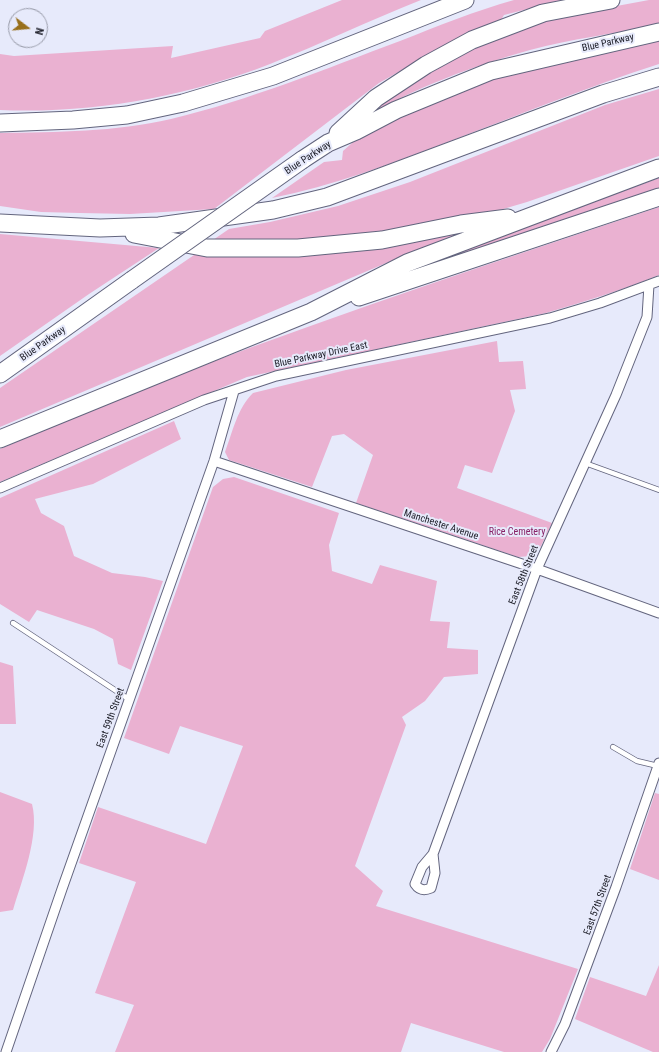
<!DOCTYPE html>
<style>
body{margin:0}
#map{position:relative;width:659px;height:1052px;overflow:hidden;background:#e7eafb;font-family:"Roboto Condensed",sans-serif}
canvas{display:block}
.north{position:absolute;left:8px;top:8px;width:40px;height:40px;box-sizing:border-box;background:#e7eafb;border:1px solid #979aa8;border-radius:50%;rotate:106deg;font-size:11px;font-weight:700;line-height:16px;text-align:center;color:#20212b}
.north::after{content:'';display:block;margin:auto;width:14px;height:18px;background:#986f1b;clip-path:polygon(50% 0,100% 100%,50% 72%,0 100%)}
</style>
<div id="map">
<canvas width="659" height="1052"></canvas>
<div class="north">N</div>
</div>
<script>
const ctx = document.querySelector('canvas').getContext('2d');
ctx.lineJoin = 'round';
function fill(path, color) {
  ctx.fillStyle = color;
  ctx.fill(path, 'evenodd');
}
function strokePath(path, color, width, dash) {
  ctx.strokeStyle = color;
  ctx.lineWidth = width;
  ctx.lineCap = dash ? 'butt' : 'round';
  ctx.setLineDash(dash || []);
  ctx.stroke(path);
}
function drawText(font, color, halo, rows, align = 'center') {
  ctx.font = font + ' "Roboto Condensed",sans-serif';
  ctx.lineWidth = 4;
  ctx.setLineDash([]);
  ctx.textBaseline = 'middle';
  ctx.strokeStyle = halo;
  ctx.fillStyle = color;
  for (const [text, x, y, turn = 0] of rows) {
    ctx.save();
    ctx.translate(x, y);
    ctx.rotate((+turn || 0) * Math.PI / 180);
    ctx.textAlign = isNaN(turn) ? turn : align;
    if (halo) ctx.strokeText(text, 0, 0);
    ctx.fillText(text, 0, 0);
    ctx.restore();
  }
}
fill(new Path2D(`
 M 342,0 L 421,0 C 370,20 321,44 270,64 C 186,97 91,114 0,110 L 0,54 L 14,56 L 173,46 L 171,58 L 260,38 L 265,31 Z
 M 514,0 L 563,0 L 504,15 L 501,20 L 460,37 L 379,83 L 214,209 L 130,214 L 80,213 L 41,212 L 0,206 L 0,133 C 57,132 115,132 171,119 C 250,100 325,69 400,41 C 438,26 475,11 514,0 Z
 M 649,0 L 659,0 L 659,25 C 616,33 572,39 530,50 C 470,67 418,87 364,117 L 406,84 L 476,46 L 538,23 L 568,15 Z
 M 659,39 L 659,64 C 588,87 518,115 448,142 C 390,164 333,186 272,198 L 324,162 L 342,160 L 343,151 L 360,136 L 407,111 L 482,80 Z
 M 659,89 L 659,156 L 527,202 L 493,212 L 421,228 L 290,241 L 213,240 L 229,229 L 270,222 L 338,206 L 410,182 L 605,105 Z
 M 659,178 L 659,189 L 394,281 L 410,269 Z
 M 659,207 L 659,275 C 622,290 584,302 546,313 L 247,377 L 0,482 L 0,449 C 65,421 130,393 196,368 C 349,310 504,259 659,207 Z
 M 460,233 L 398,258 L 0,427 L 0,388 L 197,253 Z
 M 0,234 L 159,248 L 89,294 L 0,356 Z
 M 497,341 L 499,362 L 523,361 L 526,389 L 510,390 L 515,411 L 492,473 L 465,465 L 457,488 L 552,523 L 541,546 L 532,556 L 518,557 L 356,503 L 373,455 L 344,434 L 332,436 L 312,487 L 229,460 L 225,452 C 233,431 237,409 253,393 L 346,370 Z
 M 174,421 L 181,439 L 93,484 L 35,499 L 41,513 L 64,526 L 74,556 L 112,573 L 145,577 L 163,581 L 131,670 L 118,664 L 113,639 L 94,629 L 37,610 L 29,622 L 0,604 L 0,498 Z
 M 234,477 L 339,513 L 329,545 L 332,571 L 372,584 L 380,565 L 437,581 L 430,621 L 450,622 L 447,648 L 478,650 L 478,674 L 444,677 L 425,701 L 402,717 L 406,725 L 355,866 L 383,891 L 376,906 L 578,969 L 550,1039 L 542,1052 L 504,1052 L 411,1023 L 401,1052 L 115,1052 L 134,1005 L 95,993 L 136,882 L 79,863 L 98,807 L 206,844 L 243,746 L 180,726 L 169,754 L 124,738 L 213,487 L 223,479 Z
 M 0,662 L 13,666 L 16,724 L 0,724 Z
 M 0,792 L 32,804 C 40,835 22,880 13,910 L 0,912 Z
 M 655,793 L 659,794 L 659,880 L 630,869 Z
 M 659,965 L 659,1052 L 653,1052 L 575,1019 L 590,977 L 646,996 Z`), '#eab1d1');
const lane = new Path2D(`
 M 585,463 L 659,490
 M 13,623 L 130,700
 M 613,747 L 637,761 L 658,766`);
const street = new Path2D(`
 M 214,461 L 537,569 L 659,613
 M 0,488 L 204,400 L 276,376 L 550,318 L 600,303 L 659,281
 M 433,854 L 435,873 L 431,888 C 424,891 419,890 415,884 L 422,867 L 433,854 L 537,569 L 616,395 L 647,317 L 649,285
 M 6,1052 L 62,889 L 214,461 L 234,391
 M 551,1052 L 565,1024 L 616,887 L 659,763`);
const highway = new Path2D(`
 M 0,123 L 73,120 L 127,115 L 183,103 L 273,76 L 465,0
 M 338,133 L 376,98 L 426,65 L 472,40 L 543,13 L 611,0
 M 302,160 L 328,143 L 356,131 L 396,110 L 491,71 L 659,32
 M 0,223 L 100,228 L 159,226 L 273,210 L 327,197 L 603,94 L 659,77
 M 134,234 L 207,248 L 298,248 L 382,240 L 461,224 L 508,218
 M 359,297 L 659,197
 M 0,374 L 132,280
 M 0,439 L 311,312 L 407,263 L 659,168`);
strokePath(lane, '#63657e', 6);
strokePath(street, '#63657e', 11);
strokePath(highway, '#63657e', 19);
strokePath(lane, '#fff', 4.5);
strokePath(street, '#fff', 9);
strokePath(highway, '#fff', 17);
const highwayBridge = new Path2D(`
 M 132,280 L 302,160`);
strokePath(highwayBridge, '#63657e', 19, []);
strokePath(highwayBridge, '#fff', 17);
drawText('10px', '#20212b', '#e7eafb', [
 ["Blue Parkway",608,43,-13],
 ["Blue Parkway",308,158,-33],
 ["Blue Parkway",43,344,-35],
 ["Blue Parkway Drive East",321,355,-12],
 ["Manchester Avenue",441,525,18],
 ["East 58th Street",524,575,-68],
 ["East 59th Street",111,718,-70],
 ["East 57th Street",598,905,-70]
]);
drawText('10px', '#882267', '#e7eafb', [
 ["Rice Cemetery",517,532]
]);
</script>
